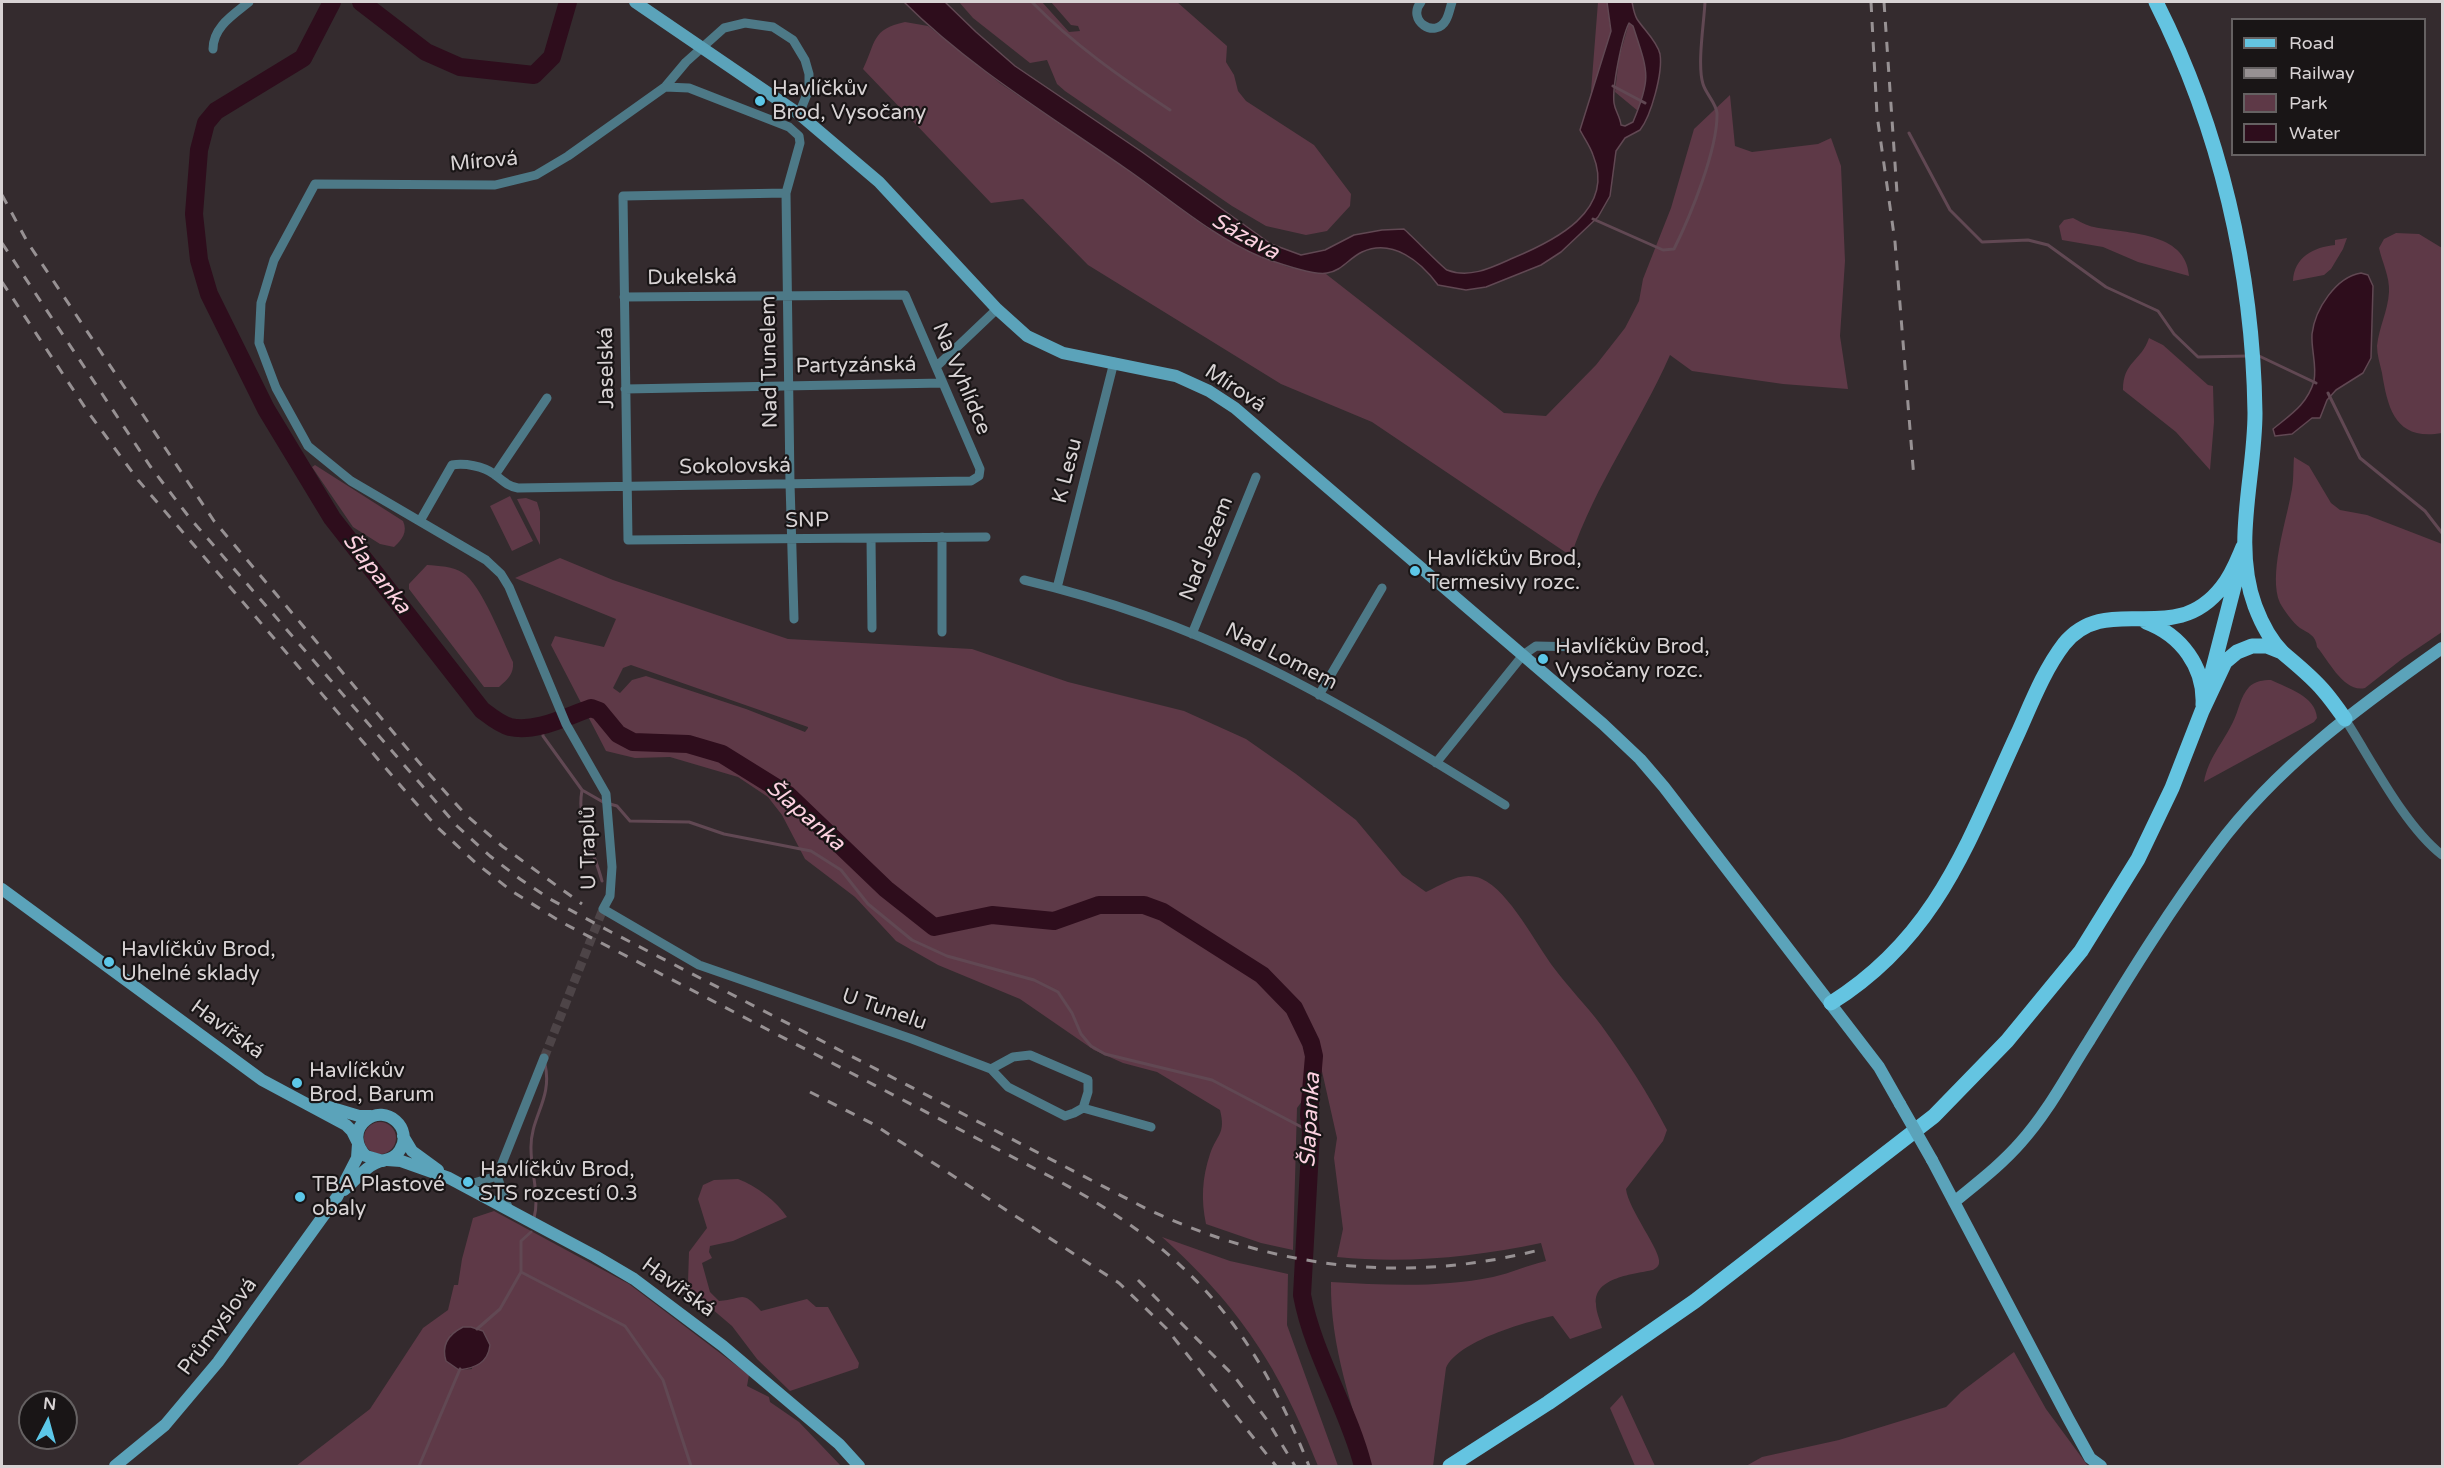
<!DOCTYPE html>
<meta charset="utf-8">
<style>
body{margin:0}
#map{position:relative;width:2444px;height:1468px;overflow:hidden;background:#342b2e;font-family:"Varela Round",sans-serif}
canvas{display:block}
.frame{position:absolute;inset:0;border:3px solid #d8d3d4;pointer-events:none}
.legend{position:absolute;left:2231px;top:18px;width:195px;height:138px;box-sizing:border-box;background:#191516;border:2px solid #656162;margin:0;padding:8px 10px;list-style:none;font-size:18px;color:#d8d3d4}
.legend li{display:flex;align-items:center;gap:12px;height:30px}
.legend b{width:30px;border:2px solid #656162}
.north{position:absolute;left:18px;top:1390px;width:60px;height:60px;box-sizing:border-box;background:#191516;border:2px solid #656162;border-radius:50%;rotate:6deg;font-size:16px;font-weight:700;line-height:24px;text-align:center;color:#d8d3d4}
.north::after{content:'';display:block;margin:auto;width:21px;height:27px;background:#5cc7e8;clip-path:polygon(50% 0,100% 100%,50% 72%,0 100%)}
</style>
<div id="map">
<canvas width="2444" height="1468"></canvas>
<div class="frame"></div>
<ul class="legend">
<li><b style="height:8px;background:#64c4e1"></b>Road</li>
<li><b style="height:8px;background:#979193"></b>Railway</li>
<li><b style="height:16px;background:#5e3947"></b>Park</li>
<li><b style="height:16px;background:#2e0d1c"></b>Water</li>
</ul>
<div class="north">N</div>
</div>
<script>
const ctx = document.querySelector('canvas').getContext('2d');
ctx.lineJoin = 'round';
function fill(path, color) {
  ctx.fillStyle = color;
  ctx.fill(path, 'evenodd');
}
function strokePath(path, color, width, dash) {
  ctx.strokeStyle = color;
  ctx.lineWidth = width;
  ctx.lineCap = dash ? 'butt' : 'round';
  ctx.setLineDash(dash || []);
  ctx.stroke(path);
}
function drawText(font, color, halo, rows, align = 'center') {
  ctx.font = font + ' "Varela Round",sans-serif';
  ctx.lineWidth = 4.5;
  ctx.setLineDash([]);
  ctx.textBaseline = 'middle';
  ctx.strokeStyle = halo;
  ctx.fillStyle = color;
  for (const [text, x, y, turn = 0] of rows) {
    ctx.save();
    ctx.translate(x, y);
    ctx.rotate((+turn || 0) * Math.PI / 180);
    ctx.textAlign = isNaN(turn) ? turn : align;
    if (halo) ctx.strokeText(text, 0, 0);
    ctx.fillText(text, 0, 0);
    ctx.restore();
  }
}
fill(new Path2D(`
 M 959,2 L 1042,2 L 1069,32 L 1080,31 L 1078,26 L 1071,25 L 1051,2 L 1177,2 L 1227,46 L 1226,62 L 1234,75 L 1238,91 L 1246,101 L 1314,145 L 1351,194 L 1350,206 L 1327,231 L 1306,235 L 1266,226 L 1232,206 L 1065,91 L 1057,84 L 1047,60 L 1030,63 L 973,18 Z
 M 1598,2 L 1607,2 L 1611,31 L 1590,104 Z
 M 905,22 L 928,26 L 1001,84 L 1126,168 L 1207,228 L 1259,256 L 1288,267 L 1326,274 L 1504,413 L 1546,416 L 1596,365 L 1625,328 L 1639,301 L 1643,279 L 1671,208 L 1694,129 L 1730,95 L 1735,146 L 1752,152 L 1818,144 L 1831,138 L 1841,166 L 1845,261 L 1840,336 L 1848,389 L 1783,384 L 1692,371 L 1670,355 C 1640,423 1595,485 1571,556 L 1372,422 L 1281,384 L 1088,265 L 1023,199 L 991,203 L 863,69 C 876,43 871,29 905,22 Z
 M 1629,23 L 1633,26 C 1644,60 1653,76 1638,111 L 1615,92 L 1619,58 Z
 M 2073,218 C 2079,221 2087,226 2094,227 C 2127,234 2186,231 2189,276 L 2138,262 L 2103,247 L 2062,240 L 2059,226 L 2064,220 Z
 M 2396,233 L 2419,234 L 2442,248 L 2442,433 C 2396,441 2388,410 2382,373 C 2380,364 2377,355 2377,346 C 2379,327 2388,311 2389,292 C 2390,277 2382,262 2379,248 L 2384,239 Z
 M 2347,238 L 2343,249 L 2331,269 L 2324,275 L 2293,281 C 2294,257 2314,247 2335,245 L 2335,240 Z
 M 2149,338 L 2163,345 L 2208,385 L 2213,386 L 2214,422 L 2210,470 L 2176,432 L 2123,390 C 2123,361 2141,362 2149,338 Z
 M 2294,457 L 2309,466 L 2331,503 L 2340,510 L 2367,515 L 2442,544 L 2442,632 L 2402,659 L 2365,688 C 2344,693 2329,661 2317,647 C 2316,635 2308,633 2300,628 C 2293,623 2284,610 2280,603 C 2268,576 2286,522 2291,494 C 2294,482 2293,469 2294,457 Z
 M 315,465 L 403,521 C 408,532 402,540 394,547 L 380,544 L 353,527 L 312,467 Z
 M 510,496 L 533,541 L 512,551 L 490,506 Z
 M 526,498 L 537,502 L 540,512 L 540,545 L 517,499 Z
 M 560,558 L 613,580 L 788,639 L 972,649 L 1068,682 L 1184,711 L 1246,739 L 1296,774 L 1356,820 L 1402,875 L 1426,892 C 1444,884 1462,870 1482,879 C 1509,891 1536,944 1554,968 C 1568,987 1586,1005 1601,1025 C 1625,1058 1648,1093 1667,1130 L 1663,1141 L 1626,1189 C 1628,1209 1662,1252 1659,1263 C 1659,1266 1656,1268 1653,1270 C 1635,1274 1593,1277 1596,1304 C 1596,1312 1600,1320 1602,1328 L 1570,1339 L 1553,1316 C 1525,1322 1458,1341 1446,1368 L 1433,1466 L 1370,1466 C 1352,1406 1330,1346 1331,1282 C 1384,1285 1440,1288 1493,1277 C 1511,1273 1528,1265 1546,1261 L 1541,1243 C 1474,1257 1406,1264 1337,1257 L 1343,1229 L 1334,1158 L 1337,1138 L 1312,1027 L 1303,1045 L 1309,1061 L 1311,1089 L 1297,1108 L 1293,1250 L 1261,1243 L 1206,1224 C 1201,1200 1202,1178 1210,1154 C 1217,1134 1226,1134 1220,1110 L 1157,1072 L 1123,1063 L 1094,1050 L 1020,999 L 938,965 L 896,941 L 855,897 L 805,859 L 782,815 L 768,797 L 738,777 L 670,757 L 635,758 L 606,751 L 551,645 L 555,636 L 604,647 L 616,619 L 515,578 ZM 631,665 L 808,727 L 808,728 L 805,732 L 746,709 L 646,676 L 632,680 L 620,693 L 613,688 L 623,668 Z
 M 427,565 C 439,566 453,566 463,573 C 481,584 503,641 513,662 C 514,674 508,679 499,687 L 484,687 L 409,589 L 409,584 Z
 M 2271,680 C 2287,688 2316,696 2317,718 L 2314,722 L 2204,782 C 2208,758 2223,743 2233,722 C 2239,710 2240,697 2249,687 C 2255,681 2263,680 2271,680 Z
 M364 1138a16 16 0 1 1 32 0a16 16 0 1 1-32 0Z
 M 738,1179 C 757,1186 776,1201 787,1217 L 733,1241 L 710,1246 L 709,1252 L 712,1258 L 702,1263 L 710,1292 L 719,1301 C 745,1299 741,1289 761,1311 L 807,1299 L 816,1307 L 828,1307 L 859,1363 L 858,1368 L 790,1391 L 757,1359 L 732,1326 L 691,1291 L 688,1282 L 689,1252 L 707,1228 L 698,1199 L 703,1185 L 714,1180 Z
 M 494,1211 L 629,1284 L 749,1375 L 747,1386 L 769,1397 L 770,1402 L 799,1422 L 841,1466 L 296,1466 L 370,1409 L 423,1328 L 448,1310 L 454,1285 L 458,1285 L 462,1259 L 473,1218 ZM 463,1327 L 472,1369 L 459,1370 L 450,1335 Z
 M 1162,1237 L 1230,1261 L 1288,1274 L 1287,1325 L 1338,1466 L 1318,1466 C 1280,1369 1240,1307 1162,1237 Z
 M 2014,1352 L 2046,1409 L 2088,1466 L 1746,1466 L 1762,1457 L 1839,1440 L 1946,1407 L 1961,1392 Z
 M 1622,1395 L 1655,1466 L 1635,1466 L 1610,1408 Z`), '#5e3947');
const water = new Path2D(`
 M 904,2 L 945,2 L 976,32 L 1015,66 L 1142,152 L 1271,244 L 1301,255 L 1325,250 L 1354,235 L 1382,230 L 1404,229 C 1412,236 1442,267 1447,270 C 1470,279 1493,267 1513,258 C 1554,241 1616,211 1593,155 C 1590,146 1584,138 1580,130 L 1611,31 L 1607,2 L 1632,2 C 1633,7 1634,14 1637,19 C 1644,30 1657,41 1660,54 C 1663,73 1651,116 1640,130 L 1625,138 L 1616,151 L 1610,196 L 1598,217 L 1561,252 L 1541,265 L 1486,287 L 1466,290 L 1438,285 C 1421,262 1393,238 1362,252 C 1349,258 1342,271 1327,273 C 1313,276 1275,262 1261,257 C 1211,236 1169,198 1125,168 C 1049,115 969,67 904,2 ZM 1629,23 L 1633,26 C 1648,72 1652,77 1633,122 L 1625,126 L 1621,125 C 1620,116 1615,111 1614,103 C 1612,87 1622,37 1629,23 Z
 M 2361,273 L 2368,275 L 2373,286 L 2371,358 L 2363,373 L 2336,390 L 2327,400 L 2320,418 L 2312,418 L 2292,434 L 2275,436 L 2273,429 C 2290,415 2307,405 2314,381 C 2317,365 2311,350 2312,334 C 2315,309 2336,277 2361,273 Z
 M 463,1327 L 471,1327 L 483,1331 L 490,1345 C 488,1363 475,1368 459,1370 L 446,1361 C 441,1345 449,1334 463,1327 Z`);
fill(water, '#2e0d1c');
strokePath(water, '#614853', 1.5);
strokePath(new Path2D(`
 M 1032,2 C 1073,44 1120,77 1170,110
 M 1613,86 L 1645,103
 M 1909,133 L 1950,210 L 1982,242 L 2028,240 L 2048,245 L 2106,287 L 2158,311 L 2174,334 L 2198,357 L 2248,356
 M 1593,219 L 1663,250 L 1674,249 C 1690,217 1718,149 1717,113 C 1716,103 1706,94 1703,84 C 1697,65 1704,23 1705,2
 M 2257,355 L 2316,383
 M 2328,393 L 2360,458 L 2425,511 L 2442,533
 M 542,724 L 543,736 L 582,790 C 576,824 594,850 602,881
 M 582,790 L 603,802
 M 610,804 L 617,806 L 630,821 L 689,822 L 724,834 L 811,851 L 841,870 L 868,904 L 912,940 L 947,956 L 1034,980 L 1058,992 L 1072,1013 L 1081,1034 L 1091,1046 L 1105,1054 L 1212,1080 L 1311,1132
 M 534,1218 C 540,1195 531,1173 531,1149 C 530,1117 553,1099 545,1064
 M 521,1272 L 625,1326 L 663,1380 L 691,1466
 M 477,1329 L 500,1309 L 521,1272 L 521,1241 L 531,1232
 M 419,1466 L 460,1369`), '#614853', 3);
strokePath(new Path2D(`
 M 332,2 L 303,58 L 216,111 L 206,123 L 199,150 L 194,214 L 199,260 L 209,294 L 266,409 L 332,518 L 482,710 C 490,716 499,724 510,727 C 536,733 567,716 591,708 L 599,711 L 618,734 L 633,742 L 688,744 L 722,754 L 788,795 L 886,889 L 934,927 L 992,915 L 1054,921 L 1099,905 L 1144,905 L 1163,912 L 1262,975 L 1294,1008 L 1311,1043 L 1314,1056 L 1309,1115 L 1311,1132 L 1302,1295 C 1313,1354 1348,1408 1363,1466
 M 361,2 L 426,52 L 460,67 L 534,75 L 552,57 L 568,2`), '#2e0d1c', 18);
strokePath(new Path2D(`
 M 544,1058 L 603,909`), '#4d4447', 9, [9, 4.5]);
strokePath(new Path2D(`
 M 1421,2 C 1406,20 1435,40 1446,20 C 1449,15 1450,8 1452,2
 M 213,49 C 213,27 233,15 249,2
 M 665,87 L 689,88 L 789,127 L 799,136 L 800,143 L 786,193 L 790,483 L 794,619
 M 799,114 L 809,89 L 809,74 L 805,60 L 793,40 L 773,27 L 745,23 L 724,28 L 686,62 L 665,87 L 568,156 L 536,175 L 495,185 L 315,184 L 274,260 L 261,303 L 259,343 L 276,388 L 308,446 L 351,481 L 486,560 L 501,574 L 509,587 L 566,724 L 606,794 L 612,867 L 610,896 L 603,909 L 699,965 L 912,1039 L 991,1069 L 1008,1087 L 1065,1116 L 1074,1113 L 1083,1108 L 1151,1127
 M 786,193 L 623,196 L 628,540 L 986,537
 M 937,366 L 997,309
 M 625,389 L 943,383
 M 495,475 L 547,398
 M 420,521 L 452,465 C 465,463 483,466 494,474 C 502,480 507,486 518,488 L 971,481 L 979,476 L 980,469 L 905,295 L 624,297
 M 942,537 L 942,632
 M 871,538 L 872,628
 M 1024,580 C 1104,599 1182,626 1256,662 C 1342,703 1424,755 1505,805
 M 1057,588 L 1114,362
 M 1192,634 L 1256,477
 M 1319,695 L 1382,588
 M 2345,719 C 2372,761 2404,825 2442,855
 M 1436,763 L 1523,655 L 1536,646 L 1581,647
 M 991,1069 L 1013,1057 L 1030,1055 L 1088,1080 L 1088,1092 L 1083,1108
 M 464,1186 L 497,1176
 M 509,1210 L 497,1176 L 544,1058`), '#4d7987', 9);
strokePath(new Path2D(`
 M 635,2 L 799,114 L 879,182 L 997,309 L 1027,336 L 1063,353 L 1176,376 L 1209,391 L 1235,408 L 1603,724 L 1640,759 L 1664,787 L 1879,1067 L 1900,1104
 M 2,889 L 262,1080 L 346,1125 L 352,1131 L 357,1141
 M 319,1104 L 359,1116 L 371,1116
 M 403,1136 L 412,1151 L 438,1170
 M 387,1160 L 401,1161 L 449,1178 L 595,1256 L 634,1279 L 723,1346 L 839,1444 L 859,1466
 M 1932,1160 L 2068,1418 L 2090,1458 L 2101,1466
 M 344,1190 C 354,1182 364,1168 376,1163 C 385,1159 394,1160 400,1150 C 414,1128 386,1104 366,1120 C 353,1130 356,1146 366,1156 L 383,1161
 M 1954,1202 C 1977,1183 2001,1165 2021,1142 C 2048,1112 2067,1075 2089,1041 C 2129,976 2170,909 2216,848 C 2277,766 2360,706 2442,648
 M 115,1466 L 165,1425 L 218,1362 L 337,1197 L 357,1158 L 358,1144`), '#5ba3ba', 12);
strokePath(new Path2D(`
 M 2156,2 C 2220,129 2253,271 2255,413 C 2255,477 2232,544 2255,606 C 2261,622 2271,641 2283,653 C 2297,665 2311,676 2323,690 C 2331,699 2338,709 2345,719
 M 2146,622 C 2181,635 2205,667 2203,705
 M 2211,676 L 2238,571
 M 1831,1003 C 1938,936 1968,841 2018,733 C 2031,704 2044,670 2064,644 C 2108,590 2173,650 2222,587 C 2232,575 2237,561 2243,547
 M 1450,1466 L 1548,1403 L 1695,1301 L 1934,1116 L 2007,1041 L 2081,951 L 2138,859 L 2172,788 L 2202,711 L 2225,662 L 2237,652 L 2252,646 L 2267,646 L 2282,652`), '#64c4e1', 15);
strokePath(new Path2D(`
 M 1871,2 L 1877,115 L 1895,242 L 1914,479
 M 1884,2 L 1897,193
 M 2,195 L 28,243 L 214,521 L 422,766 L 465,814 L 502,846 L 582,904
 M 2,243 L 150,466 L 189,517 L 457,826 L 490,856 L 520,879 L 550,899 L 611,932 L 1147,1209 C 1276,1269 1405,1285 1543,1249
 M 2,282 L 88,412 L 138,480 L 407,793 L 437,827 L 477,864 L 513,892 L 563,923 L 1051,1177 C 1186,1248 1253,1325 1309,1466
 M 810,1092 L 873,1124 L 1119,1283 L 1166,1328 L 1276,1466
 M 1138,1280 L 1234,1376 L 1267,1420 L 1295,1466`), '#979193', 3, [10, 10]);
strokePath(new Path2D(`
 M 1900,1104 L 1932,1160`), '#5ba3ba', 12);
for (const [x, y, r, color] of [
 [760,101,6,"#5cc7e8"],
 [1415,571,6,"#5cc7e8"],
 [1543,659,6,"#5cc7e8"],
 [109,962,6,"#5cc7e8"],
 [297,1083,6,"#5cc7e8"],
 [468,1182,6,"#5cc7e8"],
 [300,1197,6,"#5cc7e8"]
]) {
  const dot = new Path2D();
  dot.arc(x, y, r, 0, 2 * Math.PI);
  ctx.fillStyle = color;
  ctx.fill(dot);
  strokePath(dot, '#191516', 2);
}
drawText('21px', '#d8d3d4', '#191516', [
 ["Havlíčkův",772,89],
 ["Brod, Vysočany",772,113],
 ["Havlíčkův Brod,",1427,559],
 ["Termesivy rozc.",1427,583],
 ["Havlíčkův Brod,",1555,647],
 ["Vysočany rozc.",1555,671],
 ["Havlíčkův Brod,",121,950],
 ["Uhelné sklady",121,974],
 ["Havlíčkův",309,1071],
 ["Brod, Barum",309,1095],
 ["Havlíčkův Brod,",480,1170],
 ["STS rozcestí 0.3",480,1194],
 ["TBA Plastové",312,1185],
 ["obaly",312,1209]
], 'left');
drawText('21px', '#d8d3d4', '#191516', [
 ["Mírová",484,162,-5],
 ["Dukelská",692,278,-1],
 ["Nad Tunelem",770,362,-91],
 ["Partyzánská",856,366,-1],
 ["Jaselská",607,368,-91],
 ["Na Vyhlídce",961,379,67],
 ["Mírová",1235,389,34],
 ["Sokolovská",735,467,-1],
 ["K Lesu",1068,471,-76],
 ["SNP",807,521,-1],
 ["Nad Jezem",1207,549,-68],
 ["Nad Lomem",1281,657,27],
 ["U Traplů",589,848,-91],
 ["U Tunelu",884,1010,19],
 ["Havířská",227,1030,36],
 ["Havířská",678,1288,36],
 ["Průmyslová",218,1327,-53]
]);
drawText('italic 22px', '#fcd1e0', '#191516', [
 ["Sázava",1245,237,29],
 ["Šlapanka",376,574,52],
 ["Šlapanka",805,816,41],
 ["Šlapanka",1311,1120,-87]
]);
</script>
